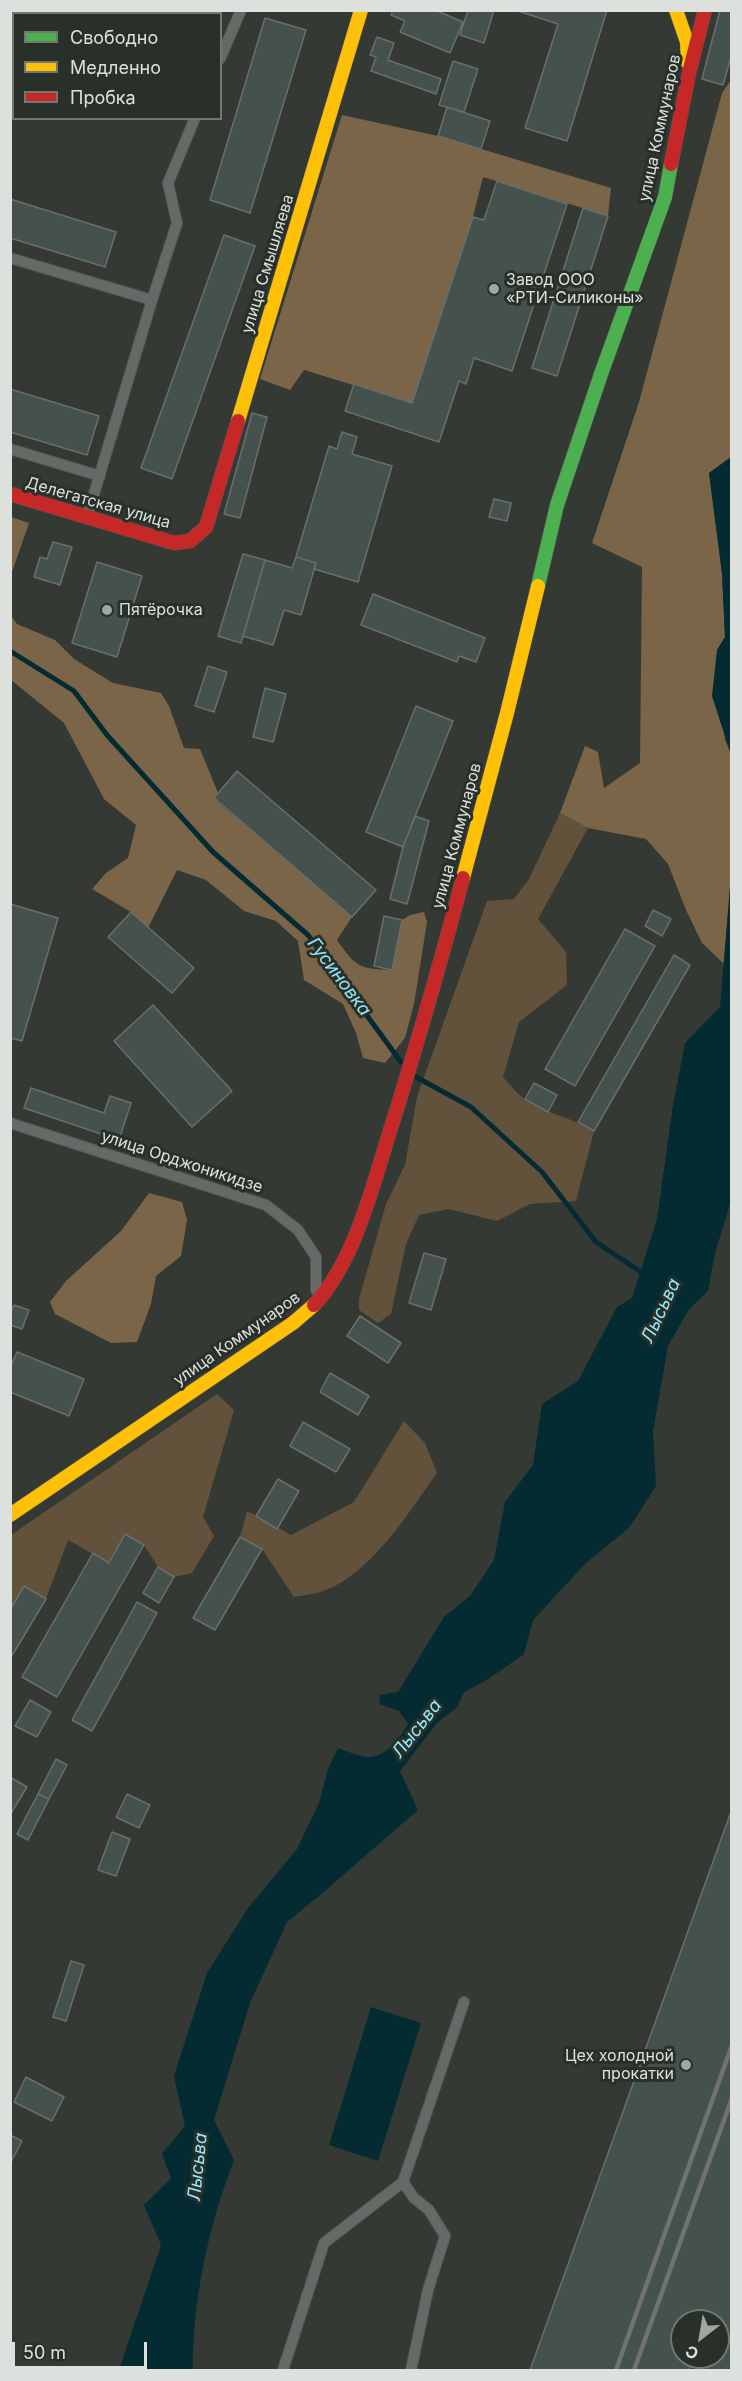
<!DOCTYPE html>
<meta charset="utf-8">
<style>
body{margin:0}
#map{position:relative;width:742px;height:2381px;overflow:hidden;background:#343934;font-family:Inter,sans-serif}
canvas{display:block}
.frame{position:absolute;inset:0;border:12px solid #dde1dd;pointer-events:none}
.legend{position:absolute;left:12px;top:12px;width:210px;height:108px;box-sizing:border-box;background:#293029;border:2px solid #717771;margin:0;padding:8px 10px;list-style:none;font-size:18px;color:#dde1dd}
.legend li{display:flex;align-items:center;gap:12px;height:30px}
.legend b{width:30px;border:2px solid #717771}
.north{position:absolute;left:670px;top:2309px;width:60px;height:60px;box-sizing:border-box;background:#293029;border:2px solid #717771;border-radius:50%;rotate:211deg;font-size:16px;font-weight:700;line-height:24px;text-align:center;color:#dde1dd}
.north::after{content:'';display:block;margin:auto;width:21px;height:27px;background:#a2a6a2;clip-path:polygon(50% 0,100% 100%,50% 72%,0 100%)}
.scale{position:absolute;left:12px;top:2342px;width:135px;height:27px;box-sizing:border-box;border:3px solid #dde1dd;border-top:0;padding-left:8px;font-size:18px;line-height:21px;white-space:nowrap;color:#dde1dd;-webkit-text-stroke:4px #293029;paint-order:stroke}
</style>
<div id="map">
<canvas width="742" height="2381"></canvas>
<div class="frame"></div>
<ul class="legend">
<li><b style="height:8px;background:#4caf50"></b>Свободно</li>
<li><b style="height:8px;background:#ffc107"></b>Медленно</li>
<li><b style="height:8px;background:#c62828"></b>Пробка</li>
</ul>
<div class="north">С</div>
<div class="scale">50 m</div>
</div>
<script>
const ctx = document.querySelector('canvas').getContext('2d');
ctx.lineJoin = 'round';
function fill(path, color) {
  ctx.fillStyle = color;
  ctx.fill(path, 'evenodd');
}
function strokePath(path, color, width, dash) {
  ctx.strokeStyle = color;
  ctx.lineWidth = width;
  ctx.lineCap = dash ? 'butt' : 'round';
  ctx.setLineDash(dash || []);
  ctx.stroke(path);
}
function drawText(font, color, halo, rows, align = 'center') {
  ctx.font = font + ' Inter,sans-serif';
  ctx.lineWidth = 6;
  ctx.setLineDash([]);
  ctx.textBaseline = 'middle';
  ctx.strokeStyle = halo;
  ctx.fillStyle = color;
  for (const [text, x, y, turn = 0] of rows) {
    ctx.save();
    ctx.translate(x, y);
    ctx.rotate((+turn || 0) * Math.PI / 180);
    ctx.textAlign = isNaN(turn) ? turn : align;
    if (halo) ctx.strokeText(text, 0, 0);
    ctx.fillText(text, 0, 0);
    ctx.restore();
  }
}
fill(new Path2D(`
 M 560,813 L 588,828 L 538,919 L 566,952 L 567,985 L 519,1022 L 503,1077 C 510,1085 518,1095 527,1101 C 548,1114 573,1118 594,1131 L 576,1201 L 530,1204 L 497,1221 L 449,1209 L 419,1215 L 406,1244 L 391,1314 L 378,1323 L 359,1310 L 359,1299 L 386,1204 L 405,1165 L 417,1097 L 487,901 L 514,899 L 529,879 Z
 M 217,1394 L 234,1410 L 203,1517 L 214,1536 L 192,1573 L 174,1577 L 158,1567 L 144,1545 L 125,1535 L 109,1563 L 68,1540 L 46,1599 L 24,1586 L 11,1610 L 11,1535 Z
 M 404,1421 L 425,1443 L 437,1473 C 409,1512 372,1572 326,1590 C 316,1594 304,1595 294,1597 L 262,1549 L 240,1537 L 247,1511 L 291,1535 L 354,1502 Z`), '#62523b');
fill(new Path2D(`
 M 731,80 L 731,457 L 709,473 L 722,573 L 725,637 L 717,650 L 725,740 L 732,755 L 731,875 L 724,964 L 702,943 L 686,910 L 668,864 L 646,839 L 588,828 L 560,813 L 585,746 L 598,752 L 604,788 L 640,763 L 642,567 L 592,543 L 639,402 L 722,93 Z
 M 342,115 L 438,136 L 611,188 L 608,216 L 483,177 L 473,217 L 412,403 L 304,370 L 290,390 L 260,379 Z
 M 11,517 L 29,523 L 11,575 L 10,517 Z
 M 10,614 L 17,624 L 55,640 L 74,659 L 113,683 L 161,693 L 169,706 L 184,748 L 200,749 L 218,793 L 214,799 L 352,917 L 337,940 C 356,967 359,969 392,970 L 402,920 L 410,915 L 424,912 L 427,922 L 414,1004 L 405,1038 L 385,1063 L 363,1058 L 356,1033 L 343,1004 L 304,980 L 298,941 L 276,921 L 244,911 L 206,880 L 177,870 L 148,928 L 131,912 L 92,889 L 106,873 L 128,858 L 136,825 L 104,799 L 64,723 L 11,680 Z
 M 149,1193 L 182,1202 L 187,1220 L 181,1256 L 156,1276 L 151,1304 L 137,1342 L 111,1343 L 55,1314 L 50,1302 L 66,1281 L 121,1231 Z`), '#7a6548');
fill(new Path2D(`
 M 731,457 L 731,755 L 712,696 L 717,650 L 725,637 L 722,573 L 709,473 Z
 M 731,875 L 731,1201 L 715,1253 L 708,1291 L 689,1309 L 668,1346 L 653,1431 L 656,1486 L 629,1528 L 586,1563 L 533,1620 L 524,1654 L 487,1680 L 464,1692 L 457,1707 L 437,1723 L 400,1771 L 418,1810 L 319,1896 L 287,1922 L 250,2003 L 214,2120 L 234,2160 C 209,2224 192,2302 193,2370 L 119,2370 L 161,2245 L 144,2205 L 171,2178 L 162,2154 L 185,2126 L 174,2076 L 207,1973 L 248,1908 L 297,1849 L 319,1803 L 328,1769 L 338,1748 C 347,1751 360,1757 370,1757 C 387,1756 401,1737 408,1724 L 399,1711 L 379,1704 L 380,1695 L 398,1692 L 444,1617 L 470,1596 L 494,1560 L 505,1502 L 533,1465 L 542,1404 L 578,1381 L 617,1307 L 632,1298 L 657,1219 L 673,1105 L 685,1043 L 720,1007 Z
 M 371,2007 L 421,2023 L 378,2161 L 329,2145 Z`), '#052b32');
strokePath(new Path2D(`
 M 10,651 L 74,691 L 107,735 L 213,852 L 308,935 L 401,1062
 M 416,1077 L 471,1107 L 542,1172 L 596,1242 L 644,1274`), '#052b32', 5);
const building = new Path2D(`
 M 17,10 L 53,10 L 52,14 L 16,14 Z
 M 393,10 L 435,10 L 463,22 L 450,53 L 400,32 L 405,21 L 391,15 Z
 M 468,10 L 494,10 L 484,43 L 460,35 Z
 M 607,10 L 567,141 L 525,128 L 558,24 L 515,10 Z
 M 720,10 L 732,10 L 732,54 L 723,85 L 702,79 Z
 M 265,18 L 306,30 L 250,213 L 210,200 Z
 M 377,37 L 394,43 L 388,60 L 441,79 L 436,94 L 371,71 L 376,57 L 370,55 Z
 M 10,38 L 14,39 L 14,100 L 10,99 Z
 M 453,61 L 478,69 L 464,112 L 439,105 Z
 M 447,107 L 490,121 L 481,149 L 438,136 Z
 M 497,181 L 567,204 L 512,371 L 474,358 L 466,384 L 459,381 L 439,442 L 345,411 L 354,384 L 412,403 L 473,217 L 484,220 Z
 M 10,199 L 116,232 L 105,267 L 10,238 Z
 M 583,208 L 608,216 L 557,376 L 532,368 Z
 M 224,235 L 255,246 L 172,479 L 141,468 Z
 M 10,389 L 99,416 L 87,455 L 10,432 Z
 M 252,413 L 267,417 L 240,518 L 224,514 Z
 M 342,432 L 357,437 L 352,454 L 392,466 L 358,582 L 314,569 L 316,563 L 296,557 L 329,446 L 337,449 Z
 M 494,499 L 511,503 L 507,521 L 489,517 Z
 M 53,542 L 72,547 L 60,585 L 34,577 L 40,557 L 47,559 Z
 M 243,554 L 265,560 L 241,643 L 218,636 Z
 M 296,557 L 316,563 L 301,615 L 284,610 L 273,645 L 243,636 L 265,560 L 292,568 Z
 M 97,562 L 142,576 L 117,657 L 72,643 Z
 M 373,594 L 485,638 L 476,662 L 459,656 L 457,662 L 361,625 Z
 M 208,666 L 227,672 L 214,712 L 195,706 Z
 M 265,688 L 286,694 L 273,742 L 253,737 Z
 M 416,706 L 453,721 L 403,847 L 366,832 Z
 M 237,771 L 376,890 L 352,917 L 214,798 Z
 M 415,816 L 429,821 L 407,904 L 390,899 L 403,847 Z
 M 10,904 L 58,918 L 22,1041 L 10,1038 Z
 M 653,910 L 671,919 L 662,936 L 645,926 Z
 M 131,912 L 194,968 L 172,993 L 108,937 Z
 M 384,916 L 402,920 L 392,970 L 374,966 Z
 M 625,929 L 655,946 L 575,1086 L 545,1069 Z
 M 674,955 L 690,965 L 594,1131 L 578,1122 Z
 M 153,1005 L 232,1091 L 192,1127 L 114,1041 Z
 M 534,1083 L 557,1095 L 548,1112 L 525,1099 Z
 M 31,1088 L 104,1113 L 110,1096 L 131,1103 L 119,1140 L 24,1108 Z
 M 424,1253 L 446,1259 L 431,1310 L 409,1303 Z
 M 14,1305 L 29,1310 L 22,1329 L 10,1325 L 10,1314 Z
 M 360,1316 L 401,1343 L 388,1363 L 347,1336 Z
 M 17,1352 L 84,1379 L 69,1416 L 10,1392 L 10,1368 Z
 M 330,1373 L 369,1396 L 358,1415 L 320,1392 Z
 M 303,1422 L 350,1449 L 336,1472 L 290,1446 Z
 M 278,1479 L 299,1491 L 277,1529 L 256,1516 Z
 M 125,1534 L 144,1545 L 57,1697 L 22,1677 L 93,1553 L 109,1563 Z
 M 240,1537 L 262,1549 L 215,1630 L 193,1618 Z
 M 158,1567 L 174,1577 L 159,1603 L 143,1593 Z
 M 24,1586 L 46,1599 L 10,1659 L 10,1610 Z
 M 137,1602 L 157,1613 L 92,1731 L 72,1720 Z
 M 30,1700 L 51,1712 L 37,1737 L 15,1726 Z
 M 56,1759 L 67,1765 L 49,1799 L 38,1794 Z
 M 10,1777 L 27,1787 L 10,1815 Z
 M 38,1794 L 49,1799 L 28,1840 L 17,1834 Z
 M 127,1794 L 150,1805 L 139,1828 L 116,1817 Z
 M 732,1809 L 732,2370 L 704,2370 L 691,2366 L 689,2370 L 530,2370 ZM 682,2321 L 718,2321 L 718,2357 L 682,2357 Z
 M 112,1832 L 130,1839 L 116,1876 L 98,1870 Z
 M 71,1961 L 84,1965 L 66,2021 L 53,2017 Z
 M 26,2077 L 64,2097 L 52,2121 L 14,2102 Z
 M 10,2135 L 22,2141 L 10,2164 Z`);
fill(building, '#44514c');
strokePath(building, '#6a6f6c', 1.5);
const lane = new Path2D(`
 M 220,59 L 241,10
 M 10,258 L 152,300
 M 10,449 L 100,476
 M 88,514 L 152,300 L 177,223 L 168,183 L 195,118
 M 10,1123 L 266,1205 L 298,1230 L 316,1257 L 316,1290
 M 283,2370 L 324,2243 L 403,2182
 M 411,2370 L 428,2290 L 445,2236 L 429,2210 L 414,2198 L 403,2182 L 464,2002`);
const fast = new Path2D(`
 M 538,586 L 557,505 L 601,374 L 665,197 L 671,164`);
const slow = new Path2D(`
 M 676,10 L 687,42 L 688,63
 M 238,421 L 361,10
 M 463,878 L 507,713 L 538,586
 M 10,1515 L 293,1323 L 314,1305`);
const jam = new Path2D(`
 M 671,164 L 689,73 L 705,10
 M 10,494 L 174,543 L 190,541 L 206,527 L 238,421
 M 314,1305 C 354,1262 372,1189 389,1134 C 416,1049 440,964 463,878`);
strokePath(lane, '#535753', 12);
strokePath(fast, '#535753', 15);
strokePath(slow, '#535753', 15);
strokePath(jam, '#535753', 15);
strokePath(lane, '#666966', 10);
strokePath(fast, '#4caf50', 14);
strokePath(slow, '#ffc107', 14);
strokePath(jam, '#c62828', 14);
strokePath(new Path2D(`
 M 616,2370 L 732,2045
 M 634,2370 L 732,2098`), '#707370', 4.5);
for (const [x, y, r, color] of [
 [494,289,6,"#a2a6a2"],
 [107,610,6,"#a2a6a2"],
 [686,2065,6,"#a2a6a2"]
]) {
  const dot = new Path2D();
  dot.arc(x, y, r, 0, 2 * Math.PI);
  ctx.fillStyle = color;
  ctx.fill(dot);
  strokePath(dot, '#293029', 2);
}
drawText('16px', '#dde1dd', '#293029', [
 ["улица Коммунаров",660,128,-78],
 ["улица Смышляева",268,264,-73],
 ["Делегатская улица",98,503,16],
 ["улица Коммунаров",457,836,-75],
 ["улица Орджоникидзе",182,1162,18],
 ["улица Коммунаров",237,1339,-35]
]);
drawText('16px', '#dde1dd', '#293029', [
 ["Завод ООО",506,280],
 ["«РТИ-Силиконы»",506,298],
 ["Пятёрочка",119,610],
 ["Цех холодной",674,2056,"right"],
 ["прокатки",674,2074,"right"]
], 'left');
drawText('italic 18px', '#92e8fc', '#293029', [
 ["Гусиновка",339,977,53],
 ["Лысьва",661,1311,-65],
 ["Лысьва",417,1729,-52],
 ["Лысьва",198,2167,-84]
]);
</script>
